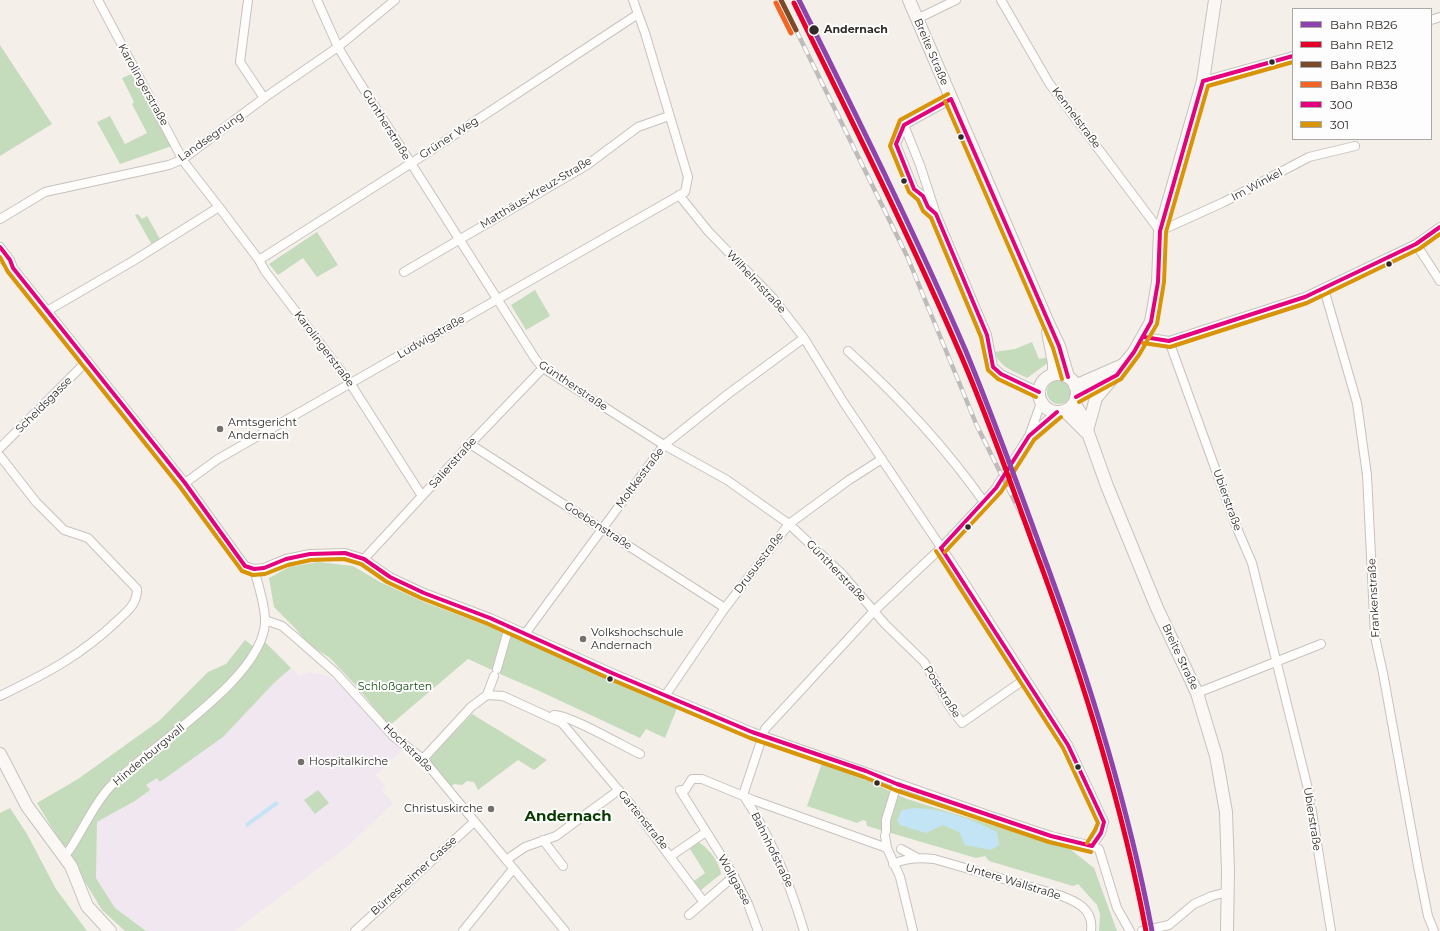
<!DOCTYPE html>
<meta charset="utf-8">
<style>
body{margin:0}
#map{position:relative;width:1440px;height:931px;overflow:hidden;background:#f5efea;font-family:Montserrat,sans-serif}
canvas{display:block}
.legend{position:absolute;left:1292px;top:8px;width:140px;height:132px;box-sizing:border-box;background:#fdfdfd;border:1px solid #aba9a8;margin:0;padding:5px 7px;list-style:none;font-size:12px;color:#302b28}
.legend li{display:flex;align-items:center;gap:8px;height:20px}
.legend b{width:20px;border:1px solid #aba9a8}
</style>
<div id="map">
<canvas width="1440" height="931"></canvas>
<ul class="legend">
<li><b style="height:5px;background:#8e44ad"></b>Bahn RB26</li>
<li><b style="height:5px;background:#e4002b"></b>Bahn RE12</li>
<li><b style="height:5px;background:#7a4b2a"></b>Bahn RB23</li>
<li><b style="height:5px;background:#f26522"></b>Bahn RB38</li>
<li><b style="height:5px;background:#e5007d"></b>300</li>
<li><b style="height:5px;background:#d99406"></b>301</li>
</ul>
</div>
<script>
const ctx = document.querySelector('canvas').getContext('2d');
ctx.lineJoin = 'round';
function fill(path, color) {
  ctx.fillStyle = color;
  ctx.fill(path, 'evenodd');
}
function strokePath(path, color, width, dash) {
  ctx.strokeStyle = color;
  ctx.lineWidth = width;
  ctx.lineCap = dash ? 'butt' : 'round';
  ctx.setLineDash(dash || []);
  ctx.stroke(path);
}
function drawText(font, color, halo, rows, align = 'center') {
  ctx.font = font + ' Montserrat,sans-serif';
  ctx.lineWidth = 4;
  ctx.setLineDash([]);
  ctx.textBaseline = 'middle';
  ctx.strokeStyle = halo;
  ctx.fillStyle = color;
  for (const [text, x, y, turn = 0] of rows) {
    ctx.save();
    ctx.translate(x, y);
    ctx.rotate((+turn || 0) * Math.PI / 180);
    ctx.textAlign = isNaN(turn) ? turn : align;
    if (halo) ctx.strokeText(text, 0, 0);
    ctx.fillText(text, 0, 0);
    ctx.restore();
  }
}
fill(new Path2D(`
 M 291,668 L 299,676 L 309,672 L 328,676 L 348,690 L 403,749 L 376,775 L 386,787 L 382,791 L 393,803 L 347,847 L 234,931 L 146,931 L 115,908 L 96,878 L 97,822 L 135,801 L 146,785 L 157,777 L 160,782 L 223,737 L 274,683 Z`), '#f0e7f1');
fill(new Path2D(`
 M 0,45 L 52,124 L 0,156 Z
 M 134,73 L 172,146 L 120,164 L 97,122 L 110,116 L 125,144 L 147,133 L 132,104 L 134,102 L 122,78 Z
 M 138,214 L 142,219 L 147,216 L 160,239 L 152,245 L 135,215 Z
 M 317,232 L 338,265 L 317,277 L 303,258 L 278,275 L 269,264 Z
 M 535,290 L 550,316 L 526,330 L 511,305 Z
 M 1032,342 L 1039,359 L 1048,357 L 1049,362 L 1027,378 C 1012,370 1001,368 994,352 L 1015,349 Z
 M1047 392a12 12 0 1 1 24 0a12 12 0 1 1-24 0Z
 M 318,562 L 353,566 L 380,582 L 424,602 L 501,631 L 677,708 L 665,738 L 646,729 L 640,738 L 537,690 L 500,674 L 498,669 L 495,668 L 492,670 L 468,659 L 389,726 L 359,689 L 330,658 L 308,644 L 295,628 L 274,607 L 269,578 L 289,567 Z
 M 245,640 L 258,650 L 263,640 L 291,668 L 274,683 L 223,737 L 160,782 L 157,778 L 146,785 L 150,790 L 135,801 L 97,822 L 96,878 L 115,908 L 146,931 L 125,931 L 102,910 L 37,803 L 78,779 L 159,721 L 208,672 L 226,664 Z
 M 472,714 L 477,717 L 547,760 L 534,770 L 518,760 L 478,790 L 474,782 L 467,781 L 462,785 L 454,784 L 450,788 L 428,760 Z
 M 822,763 L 868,781 L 907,799 L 1070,849 L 1094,868 L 1117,931 L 1099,931 L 1100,914 L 1097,905 L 1078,884 L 1073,886 L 989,861 L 985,856 L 976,858 L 867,826 L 866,821 L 863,820 L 857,823 L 807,806 Z
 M 318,790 L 329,803 L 315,814 L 304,800 Z
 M 10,808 L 27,834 L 56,889 L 87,931 L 0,931 L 0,813 Z
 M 698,842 C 708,847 720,863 721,874 L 701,890 L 694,881 L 705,873 L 690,849 Z`), '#c4dcbc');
fill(new Path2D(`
 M 276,801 L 279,804 L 247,827 L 245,824 Z
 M 915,808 C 944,809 971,819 997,832 L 999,845 L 991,850 L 965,845 L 959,832 L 943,825 L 926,833 L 900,825 L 897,820 L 902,810 Z`), '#c3e4f4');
const street = new Path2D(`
 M 98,0 L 184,162 L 219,207 L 259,260 L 265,271 L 350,383 L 422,496
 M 248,0 L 240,62 L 264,98
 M 317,0 L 338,47 L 353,72 L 536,360 L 543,368 L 664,445 L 727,480 L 789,524 L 843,575 L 885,624 L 924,662 L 950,707 L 962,723 L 1025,679
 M 1001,0 L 1049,83 L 1160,231 L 1224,202 L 1309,157 L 1355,146
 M 917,19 L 956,0
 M 1431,20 L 1440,17
 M 1203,81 L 1293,56
 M 904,125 L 920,165 L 936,214 L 987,335 L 993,367 L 1001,374 L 1039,392
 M 679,195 L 708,231 L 773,298 L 804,338 L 844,403 L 957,571 L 1068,745 L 1104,822 L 1101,833 L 1092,846
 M 936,214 L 928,207 L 923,196 L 914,189 L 896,144 L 904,125 L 951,99
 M 0,219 L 45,192 L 169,165 L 183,159 L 264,98 L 338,47 L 395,0
 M 1416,244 L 1440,281
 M 0,247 L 10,260 L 13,268
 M 0,257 L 13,268 L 185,483 L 245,566 L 254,569 L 264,568 L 286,559 L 310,554 L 345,553 L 364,559 L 390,577 L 424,593 L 490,618 L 612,673 L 752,732 L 988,815 L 1051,836 L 1092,846 L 1099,849 L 1117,908 L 1130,931
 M 259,260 L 410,164 L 638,14
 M 404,272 L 587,165 L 638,127 L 669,116
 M 1324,289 L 1357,403 L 1367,475 L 1375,637 L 1383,673 L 1418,866 L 1428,916 L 1434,931
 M 47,311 L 133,261 L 219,207
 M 1144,337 L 1169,341 L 1305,297 L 1416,244 L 1440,227
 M 1169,341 L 1236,526 L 1252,563 L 1309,793 L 1331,931
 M 848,351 C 900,398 943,444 984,502
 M 1031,434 L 1057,412
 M 470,444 L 725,608
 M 0,448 L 87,361
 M 0,456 L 36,502 L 64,530 L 88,538 L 137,589 C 137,605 127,611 117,621 C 79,657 45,674 0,696
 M 185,483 L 218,459 L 685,192 L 688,177 L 645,33 L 633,0
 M 364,559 L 470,444 L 543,368
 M 265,620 L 282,626 L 295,637 L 336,673 L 393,736 L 423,759 L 565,931
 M 525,634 L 664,445 L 728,394 L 804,338
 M 497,669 L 509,627
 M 1197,693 L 1321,644
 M 487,695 L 494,676
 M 665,696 L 725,608 L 789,524 L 849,480 L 882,459
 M 554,715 C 566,713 625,747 640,754
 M 423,759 L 471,707 L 487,695 L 503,696 L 562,723 L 632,806 L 703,901
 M 743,795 L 765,729 L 874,611 L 941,548 L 984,502 L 996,488 L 1029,436 L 1041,403
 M 743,795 C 771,836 790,884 804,931
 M 886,831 L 886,820 L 897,784
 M 885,836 L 887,848 L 900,877 L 913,931
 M 543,840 L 563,866
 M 901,849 L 916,857
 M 64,856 C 72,849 75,840 81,831 C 89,817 98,800 109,788 C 146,748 266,678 265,620 C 265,604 258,585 254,569
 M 671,856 L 706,832
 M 506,860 L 525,847 L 556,836 L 619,790
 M 893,864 C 906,858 919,857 934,859 L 1059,895 C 1076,901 1094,909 1091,931
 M 689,915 L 734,876
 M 355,931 L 474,822
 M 463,931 L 513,869
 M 758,931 L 748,904 L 734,876 L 680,790 L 685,790 L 692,779 L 702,779 L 753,800 L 887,848
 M 1142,931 L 1169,925 L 1194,904 L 1212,896 L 1227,892`);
const secondary = new Path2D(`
 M 909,0 L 1048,323 L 1059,346 L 1068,377
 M 1048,332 L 1054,363 L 1054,374
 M1039 393a19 19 0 1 1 38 0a19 19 0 1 1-38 0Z
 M 1075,386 L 1123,365
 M 1076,397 L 1107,381
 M 1074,403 L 1082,416 L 1107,486 L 1157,608 L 1197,693 L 1216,756 L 1226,812 L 1228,871 L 1227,931
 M 1065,411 L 1086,432
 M 1087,431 L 1096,398 L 1134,352 L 1151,322 L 1158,282 L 1160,231 L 1203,81 L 1215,0
 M 0,754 L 27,806 L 71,866 L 87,906 L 110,931`);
strokePath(street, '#c7c2be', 10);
strokePath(secondary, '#c7c2be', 14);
strokePath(street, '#fefdfc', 8);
strokePath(secondary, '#faf7f5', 12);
const rail = new Path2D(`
 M 796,30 L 907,256 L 977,426 L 1040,552 L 1062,607`);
strokePath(rail, '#bebcba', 4.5);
strokePath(rail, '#fdfdfd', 3, [9]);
strokePath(new Path2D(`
 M 951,99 L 904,125 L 896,144 L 914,189 L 923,196 L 928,207 L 936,214 L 987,335 L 993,367 L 1001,374 L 1039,392
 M 951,99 L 1059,346 L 1068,377
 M 0,247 L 10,260 L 13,268 L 185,483 L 245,566 L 254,569 L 264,568 L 286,559 L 310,554 L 345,553 L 364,559 L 390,577 L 424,593 L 490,618 L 612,673 L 752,732 L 866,771 L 897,784 L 1051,836 L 1092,846
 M 1144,337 L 1169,341 L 1305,297 L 1416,244 L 1440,227
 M 1076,397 L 1117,375 L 1134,352 L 1151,322 L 1158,282 L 1160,231 L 1203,81 L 1293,56
 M 941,548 L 1068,745 L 1104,822 L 1101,833 L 1092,846
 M 941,548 L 996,488 L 1029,436 L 1057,412`), '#e5007d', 4);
strokePath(new Path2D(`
 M 948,94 L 900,120 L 890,146 L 909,192 L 918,200 L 923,211 L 931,218 L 981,337 L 988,370 L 998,379 L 1036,397
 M 945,101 L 1053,348 L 1062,379
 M 0,257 L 8,272 L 180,487 L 242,571 L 253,575 L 265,574 L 288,565 L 311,560 L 344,559 L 361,564 L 387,582 L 421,598 L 488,624 L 610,679 L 750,738 L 864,777 L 895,790 L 1049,842 L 1091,852
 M 1143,343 L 1170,347 L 1307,303 L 1419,249 L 1440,234
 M 1079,402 L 1121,379 L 1139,355 L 1157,324 L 1164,282 L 1166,232 L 1208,86 L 1293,62
 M 936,551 L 1063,748 L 1098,823 L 1095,830 L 1087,843
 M 945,552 L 1001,492 L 1034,440 L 1061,417`), '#d99406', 4);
strokePath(new Path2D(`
 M 799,0 C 856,115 914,231 965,349 C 992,414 1016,480 1040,546 C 1087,672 1127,799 1152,931`), '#8e44ad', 5);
strokePath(new Path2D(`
 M 794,3 C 850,118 908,233 959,351 C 987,415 1010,481 1034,547 C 1081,672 1121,799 1146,931`), '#e4002b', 5);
strokePath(new Path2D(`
 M 781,0 L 796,30`), '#7a4b2a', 5);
strokePath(new Path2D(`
 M 776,3 L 791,33`), '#f26522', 5);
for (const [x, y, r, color] of [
 [814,30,5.5,"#302b28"],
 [1272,62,3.5,"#302b28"],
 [961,137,3.5,"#302b28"],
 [904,181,3.5,"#302b28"],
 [1389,264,3.5,"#302b28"],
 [220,429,4,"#75706c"],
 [968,527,3.5,"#302b28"],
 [583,639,4,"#75706c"],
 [610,679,3.5,"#302b28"],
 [301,762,4,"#75706c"],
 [1078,767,3.5,"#302b28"],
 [877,783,3.5,"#302b28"],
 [491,809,4,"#75706c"]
]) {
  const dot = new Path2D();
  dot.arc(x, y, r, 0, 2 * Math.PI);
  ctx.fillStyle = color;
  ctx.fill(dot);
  strokePath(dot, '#fdfdfd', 1.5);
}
drawText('bold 11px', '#302b28', '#fdfdfd', [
 ["Andernach",824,30]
], 'left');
drawText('11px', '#302b28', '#fdfdfd', [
 ["Breite Straße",931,52,67],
 ["Karolingerstraße",143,85,61],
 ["Kennelstraße",1076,118,53],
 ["Güntherstraße",386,125,58],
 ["Landsegnung",211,137,-35],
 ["Grüner Weg",449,138,-33],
 ["Im Winkel",1257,185,-28],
 ["Matthäus-Kreuz-Straße",536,193,-31],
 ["Wilhelmstraße",756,282,47],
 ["Ludwigstraße",431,337,-30],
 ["Karolingerstraße",324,349,53],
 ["Güntherstraße",573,386,34],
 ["Scheidsgasse",44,405,-45],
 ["Salierstraße",453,463,-48],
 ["Moltkestraße",640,478,-53],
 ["Ubierstraße",1227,500,70],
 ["Goebenstraße",598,526,33],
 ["Drususstraße",759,563,-53],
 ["Güntherstraße",836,571,46],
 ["Frankenstraße",1374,598,-93],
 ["Breite Straße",1180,657,65],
 ["Poststraße",942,692,58],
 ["Hochstraße",408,748,44],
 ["Hindenburgwall",149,755,-40],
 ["Ubierstraße",1312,819,81],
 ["Gartenstraße",643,820,51],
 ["Bahnhofstraße",772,850,64],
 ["Bürresheimer Gasse",414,876,-42],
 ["Wollgasse",734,880,61],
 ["Untere Wallstraße",1013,882,17]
]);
drawText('11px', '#302b28', '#fdfdfd', [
 ["Amtsgericht",228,423],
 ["Andernach",228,436],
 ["Volkshochschule",591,633],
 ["Andernach",591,646],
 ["Hospitalkirche",309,762],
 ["Christuskirche",483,809,"right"]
], 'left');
drawText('11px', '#175015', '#fdfdfd', [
 ["Schloßgarten",395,687]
]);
drawText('bold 15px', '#083b00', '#fdfdfd', [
 ["Andernach",568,817]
]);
</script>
